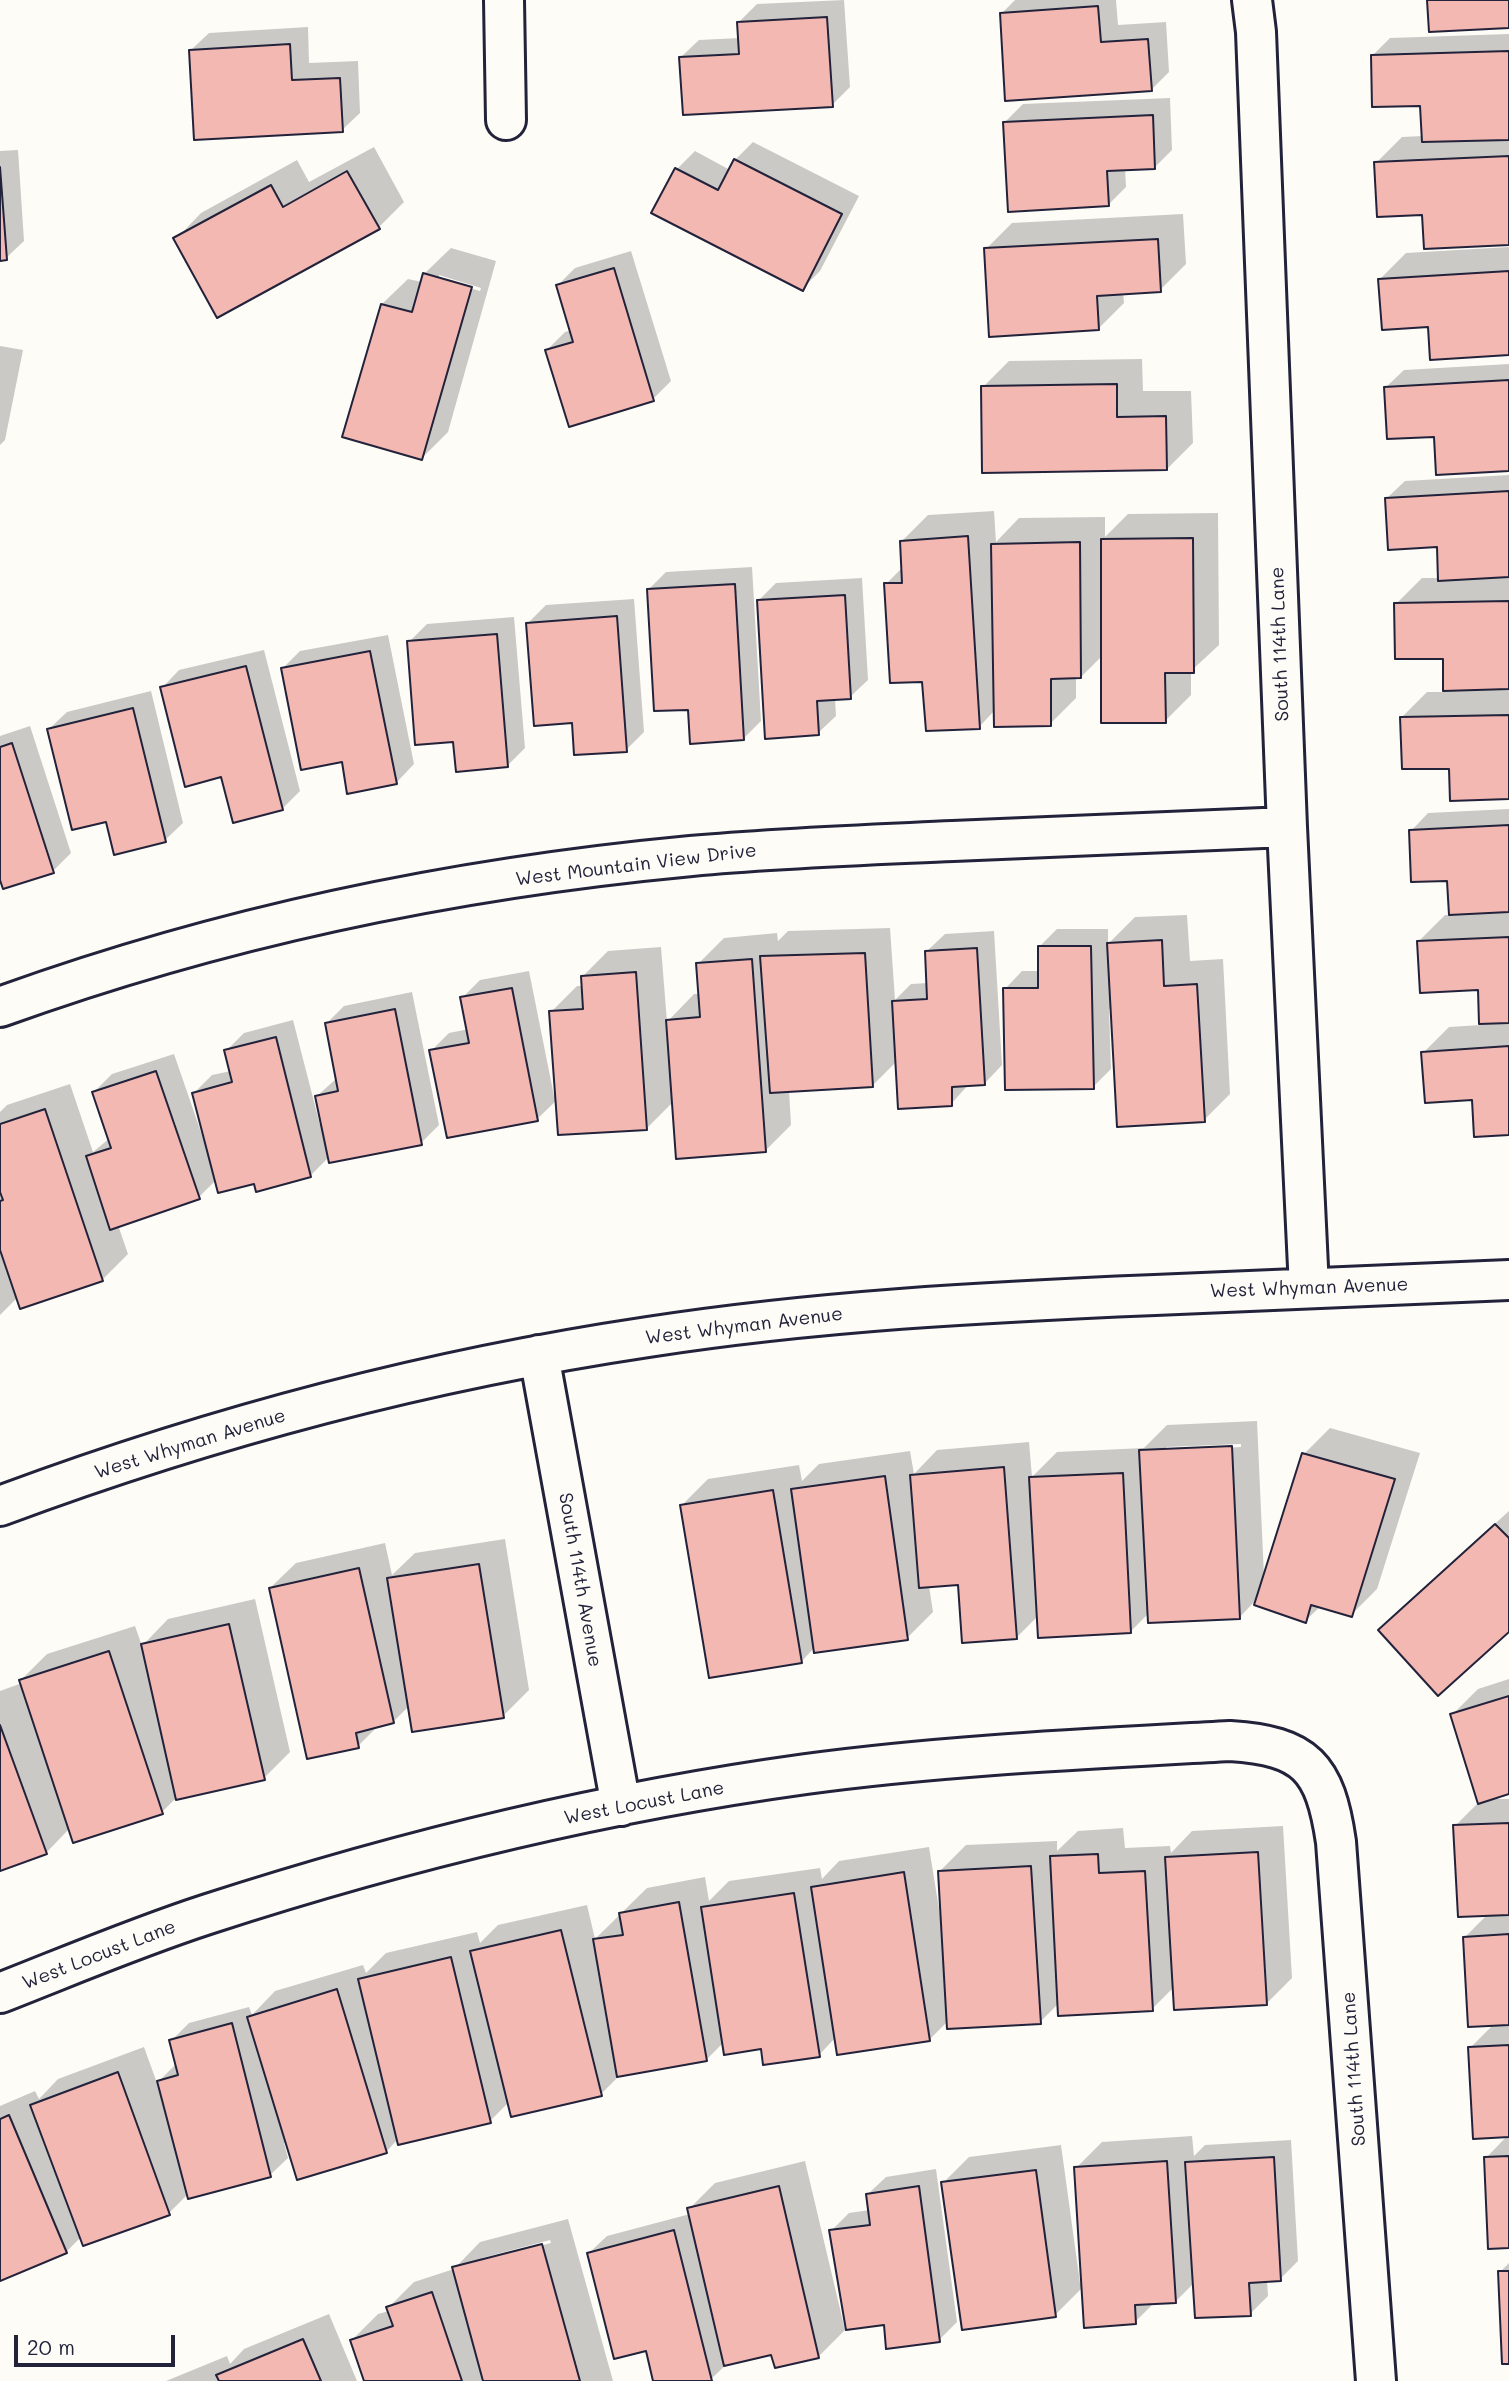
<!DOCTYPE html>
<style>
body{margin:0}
#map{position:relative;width:1509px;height:2381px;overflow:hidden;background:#fdfcf7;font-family:Mali,sans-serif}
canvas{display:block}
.scale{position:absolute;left:14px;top:2335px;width:161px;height:32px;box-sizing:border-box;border:4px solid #22223b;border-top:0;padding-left:9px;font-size:21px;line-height:24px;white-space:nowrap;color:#22223b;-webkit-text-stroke:5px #fdfcf7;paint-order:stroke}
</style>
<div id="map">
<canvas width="1509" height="2381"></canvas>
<div class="scale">20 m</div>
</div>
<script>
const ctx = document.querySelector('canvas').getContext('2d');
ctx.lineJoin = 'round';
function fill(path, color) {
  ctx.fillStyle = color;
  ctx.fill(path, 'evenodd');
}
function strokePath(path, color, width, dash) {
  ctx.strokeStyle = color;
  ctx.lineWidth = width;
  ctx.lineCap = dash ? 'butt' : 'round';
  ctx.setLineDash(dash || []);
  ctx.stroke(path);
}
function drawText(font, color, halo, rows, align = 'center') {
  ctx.font = font + ' Mali,sans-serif';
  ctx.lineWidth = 5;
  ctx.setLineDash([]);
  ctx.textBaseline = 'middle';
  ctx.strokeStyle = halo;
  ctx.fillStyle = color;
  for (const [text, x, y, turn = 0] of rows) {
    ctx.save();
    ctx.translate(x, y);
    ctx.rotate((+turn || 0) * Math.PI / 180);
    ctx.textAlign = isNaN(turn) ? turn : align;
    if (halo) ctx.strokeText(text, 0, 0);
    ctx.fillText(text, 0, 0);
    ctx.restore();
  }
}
fill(new Path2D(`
 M 844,0 L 850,87 L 832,105 L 681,57 L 699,40 L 740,38 L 739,22 L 757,4 Z
 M 1015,0 L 1116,0 L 1118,25 L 1166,22 L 1169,72 L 1151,90 L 1001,14 Z
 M 308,27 L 309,63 L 358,61 L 360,113 L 342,130 L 191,50 L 209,33 Z
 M 1509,34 L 1509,243 L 1424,213 L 1376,163 L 1402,137 L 1423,136 L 1422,104 L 1372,56 L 1390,38 Z
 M 1170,98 L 1172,150 L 1155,167 L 1125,168 L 1126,187 L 1108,205 L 1005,122 L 1023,104 Z
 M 753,142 L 859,196 L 820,271 L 803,288 L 654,212 L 677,169 L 695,151 L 730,170 L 735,160 Z
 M 374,147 L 404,202 L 378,228 L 176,239 L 201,213 L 297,160 L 309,182 Z
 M 18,150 L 24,241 L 6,258 L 0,259 L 0,151 Z
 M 1183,214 L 1186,264 L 1160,290 L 1123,292 L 1124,303 L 1098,329 L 986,249 L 1012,223 Z
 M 1509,247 L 1509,353 L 1430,325 L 1380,279 L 1406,253 Z
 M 451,248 L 496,261 L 448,432 L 422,458 L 382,304 L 408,279 L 422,282 L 425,273 ZM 439,275 L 481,288 L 480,291 L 439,279 Z
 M 631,251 L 671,381 L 653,399 L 547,350 L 565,332 L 572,330 L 558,285 L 575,268 Z
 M 0,346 L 23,350 L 5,440 L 0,445 Z
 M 1142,359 L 1143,391 L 1191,391 L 1193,443 L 1167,469 L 983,387 L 1009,361 Z
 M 1509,364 L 1509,470 L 1386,387 L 1404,370 Z
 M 1509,475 L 1509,797 L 1450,767 L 1401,718 L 1427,692 L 1445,692 L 1444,657 L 1396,604 L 1422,578 L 1439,578 L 1438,545 L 1387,498 L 1405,481 Z
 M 994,511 L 996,542 L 1019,518 L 1105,517 L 1105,537 L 1128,514 L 1218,513 L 1219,645 L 1191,671 L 1191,695 L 1165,721 L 1103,655 L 1081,677 L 1076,677 L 1076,698 L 1050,724 L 995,710 L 979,727 L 924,680 L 886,584 L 903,567 L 902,541 L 928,515 Z
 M 752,567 L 761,721 L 743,739 L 689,708 L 648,590 L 666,572 Z
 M 862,578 L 868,680 L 850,697 L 835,698 L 836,716 L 818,733 L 758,601 L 776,583 Z
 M 634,599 L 644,732 L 626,750 L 573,721 L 528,623 L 546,605 Z
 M 514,617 L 525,748 L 507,766 L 409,642 L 427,624 Z
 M 388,635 L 414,764 L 397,782 L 343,760 L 283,668 L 300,651 Z
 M 264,650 L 300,791 L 282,809 L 223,775 L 162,688 L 179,670 Z
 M 151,691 L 183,823 L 165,840 L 49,729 L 67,712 Z
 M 30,726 L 71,853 L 53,871 L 0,874 L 0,736 Z
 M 1509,809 L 1509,1133 L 1423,1053 L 1449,1027 L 1481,1025 L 1480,989 L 1419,941 L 1445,915 L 1450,915 L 1448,879 L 1411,831 L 1428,813 Z
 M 1187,915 L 1190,961 L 1223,959 L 1230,1094 L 1204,1120 L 1113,1009 L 1109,1009 L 1111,1069 L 1093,1087 L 1005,989 L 1022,971 L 1040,971 L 1039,947 L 1057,929 L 1108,929 L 1108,944 L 1135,917 Z
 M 890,928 L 895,1000 L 911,984 L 928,983 L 927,951 L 945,934 L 994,931 L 1002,1065 L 985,1083 L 969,1084 L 951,1104 L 897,1061 L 873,1085 L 789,1090 L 791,1125 L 765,1151 L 674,1101 L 647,1128 L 557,1100 L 537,1119 L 431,1051 L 449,1033 L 469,1029 L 462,998 L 480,980 L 529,971 L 554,1096 L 556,1096 L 551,1012 L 577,986 L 583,986 L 582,977 L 608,951 L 661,947 L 667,1022 L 694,994 L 700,994 L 698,964 L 724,938 L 777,933 L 778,941 L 788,931 Z
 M 412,992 L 439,1125 L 421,1143 L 329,1157 L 310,1176 L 256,1182 L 216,1180 L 199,1197 L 118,1225 L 128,1254 L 102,1280 L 18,1297 L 0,1315 L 0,1112 L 7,1105 L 70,1084 L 93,1152 L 110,1138 L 94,1092 L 112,1074 L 174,1054 L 203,1138 L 205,1138 L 194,1093 L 212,1075 L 231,1071 L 226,1051 L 244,1033 L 293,1020 L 320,1125 L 323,1124 L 317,1096 L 337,1078 L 327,1023 L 344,1006 Z
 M 1257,1421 L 1264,1576 L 1304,1454 L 1330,1428 L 1420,1453 L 1377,1589 L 1351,1615 L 1321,1606 L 1305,1621 L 1253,1603 L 1239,1618 L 1149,1613 L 1131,1631 L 1038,1616 L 1017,1637 L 959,1583 L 929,1586 L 933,1612 L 907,1638 L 815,1647 L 801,1662 L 682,1505 L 708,1479 L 799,1465 L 802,1481 L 819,1464 L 910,1451 L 914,1474 L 937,1450 L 1029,1442 L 1032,1477 L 1057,1452 L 1144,1448 L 1167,1425 ZM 1241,1444 L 1241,1447 L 1166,1451 L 1166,1447 Z
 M 1509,1511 L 1509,1630 L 1381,1630 L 1406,1604 Z
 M 505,1539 L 529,1690 L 503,1716 L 409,1706 L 393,1722 L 379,1725 L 358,1746 L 270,1588 L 296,1563 L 385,1543 L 392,1575 L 415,1553 Z
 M 255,1599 L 290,1752 L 264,1778 L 176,1798 L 162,1812 L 70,1828 L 46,1853 L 0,1869 L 0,1691 L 22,1683 L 21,1680 L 47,1654 L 135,1626 L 142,1646 L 168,1619 Z
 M 1509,1679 L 1509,1792 L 1490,1799 L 1509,1799 L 1509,2246 L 1486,2158 L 1508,2135 L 1470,2048 L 1494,2024 L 1465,1937 L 1488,1914 L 1455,1826 L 1479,1802 L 1452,1715 L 1478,1689 Z
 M 1283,1826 L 1292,1978 L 1266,2004 L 1174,1987 L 1152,2009 L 1059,2003 L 1040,2022 L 948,2021 L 929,2040 L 836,2037 L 819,2055 L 724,2042 L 706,2060 L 620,2075 L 601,2094 L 509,2102 L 490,2121 L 398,2139 L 386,2152 L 284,2143 L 288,2158 L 270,2175 L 188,2194 L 169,2213 L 84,2244 L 81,2237 L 66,2252 L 0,2279 L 0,2106 L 35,2091 L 39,2099 L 58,2079 L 144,2047 L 157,2083 L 177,2063 L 171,2041 L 189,2023 L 249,2007 L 252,2015 L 275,1991 L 363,1965 L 366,1973 L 386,1953 L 477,1932 L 480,1943 L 498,1925 L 587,1905 L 595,1939 L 647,1888 L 705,1877 L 709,1901 L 729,1881 L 820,1868 L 822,1879 L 839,1861 L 929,1847 L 940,1915 L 943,1914 L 940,1871 L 966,1845 L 1057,1841 L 1057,1851 L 1078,1831 L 1123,1828 L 1125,1848 L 1170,1846 L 1171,1853 L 1192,1831 Z
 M 1192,2136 L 1194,2156 L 1205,2145 L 1291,2140 L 1298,2261 L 1280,2279 L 1267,2280 L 1268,2296 L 1250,2314 L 1195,2282 L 1176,2301 L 1155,2302 L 1135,2322 L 1083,2287 L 1055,2315 L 943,2183 L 969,2157 L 1061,2145 L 1080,2283 L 1083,2282 L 1076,2168 L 1102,2142 Z
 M 805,2161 L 845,2330 L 819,2356 L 776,2366 L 773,2353 L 727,2364 L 711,2379 L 705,2381 L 655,2381 L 647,2349 L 589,2253 L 607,2236 L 690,2214 L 689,2209 L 715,2183 Z
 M 936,2169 L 957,2322 L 939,2340 L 885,2323 L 831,2231 L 849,2213 L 870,2210 L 868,2194 L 886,2177 Z
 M 568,2219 L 613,2381 L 366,2381 L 352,2340 L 378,2314 L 389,2311 L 388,2308 L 414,2282 L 454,2269 L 480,2242 ZM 550,2240 L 551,2243 L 482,2261 L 482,2258 Z
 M 1509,2263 L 1509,2362 L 1500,2272 Z
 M 329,2314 L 357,2381 L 166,2381 L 227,2356 L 230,2364 L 244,2349 Z`), '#0003');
const building = new Path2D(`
 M 1427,0 L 1509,0 L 1509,28 L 1429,32 Z
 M 1098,6 L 1101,42 L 1148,39 L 1152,91 L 1005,101 L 1000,13 Z
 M 827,17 L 833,107 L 683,115 L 679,57 L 739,54 L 737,22 Z
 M 290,44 L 292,80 L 340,78 L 343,132 L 194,140 L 189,50 Z
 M 1509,51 L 1509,140 L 1422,142 L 1420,106 L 1372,107 L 1371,55 Z
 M 1153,115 L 1155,169 L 1107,171 L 1109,206 L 1008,212 L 1003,122 Z
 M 1509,156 L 1509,245 L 1424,249 L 1422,215 L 1377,217 L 1374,162 Z
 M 734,159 L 842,214 L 803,291 L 651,213 L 675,168 L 718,190 Z
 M 0,167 L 7,260 L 0,261 Z
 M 347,171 L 380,229 L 217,318 L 173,238 L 271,185 L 283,207 Z
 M 1158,239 L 1161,292 L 1097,296 L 1099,330 L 989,337 L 984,248 Z
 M 614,268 L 654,401 L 569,427 L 545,350 L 573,342 L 556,285 Z
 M 1509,271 L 1509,355 L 1430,360 L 1428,327 L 1382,330 L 1378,279 Z
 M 423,273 L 472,287 L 422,460 L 342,437 L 381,304 L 412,312 Z
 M 1509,380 L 1509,471 L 1436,475 L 1434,437 L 1387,439 L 1384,387 Z
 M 1117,384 L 1117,417 L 1166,416 L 1167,470 L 982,473 L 981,386 Z
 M 1509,491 L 1509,577 L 1438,581 L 1437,547 L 1388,550 L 1385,498 Z
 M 968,536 L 980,729 L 926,731 L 922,682 L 890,683 L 884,583 L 902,583 L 900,541 Z
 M 1193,538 L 1194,673 L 1165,673 L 1166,723 L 1101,723 L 1101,539 Z
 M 1080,542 L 1081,678 L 1051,679 L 1051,726 L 994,727 L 991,544 Z
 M 735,584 L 744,740 L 690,744 L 688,710 L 654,711 L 647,589 Z
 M 845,595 L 851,699 L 817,701 L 819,735 L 765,739 L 757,600 Z
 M 1509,601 L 1509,689 L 1443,691 L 1443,659 L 1395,659 L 1394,603 Z
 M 617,616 L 627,752 L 574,755 L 572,723 L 534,726 L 526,623 Z
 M 497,634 L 508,767 L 456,772 L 453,742 L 415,745 L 407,641 Z
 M 370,651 L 397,784 L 347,794 L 342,762 L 301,770 L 281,668 Z
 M 246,666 L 283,810 L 233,823 L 221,777 L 185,787 L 160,687 Z
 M 133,708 L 166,842 L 114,855 L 106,822 L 72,830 L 47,729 Z
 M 1509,715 L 1509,799 L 1450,801 L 1449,769 L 1402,769 L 1400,717 Z
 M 12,743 L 54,873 L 3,889 L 0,880 L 0,747 Z
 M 1509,825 L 1509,912 L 1449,915 L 1447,881 L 1411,882 L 1409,830 Z
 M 1509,937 L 1509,1023 L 1479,1024 L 1478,990 L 1420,993 L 1417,941 Z
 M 1162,940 L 1164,986 L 1197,984 L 1205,1122 L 1117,1127 L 1107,943 Z
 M 1038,946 L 1091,946 L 1094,1089 L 1005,1090 L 1003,988 L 1038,988 Z
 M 977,948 L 985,1085 L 952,1087 L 952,1106 L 898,1109 L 892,1001 L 927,999 L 925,951 Z
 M 865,953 L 873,1087 L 770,1093 L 760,956 Z
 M 752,959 L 766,1152 L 676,1159 L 666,1020 L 700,1017 L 696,963 Z
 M 636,972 L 647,1130 L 558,1135 L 549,1011 L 583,1009 L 581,976 Z
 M 512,988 L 538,1121 L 447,1138 L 429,1050 L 469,1043 L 460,997 Z
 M 395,1009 L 422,1145 L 329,1163 L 315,1096 L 338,1091 L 325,1023 Z
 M 276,1037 L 311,1177 L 256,1192 L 254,1184 L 218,1193 L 192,1093 L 232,1082 L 224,1050 Z
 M 1509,1046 L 1509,1135 L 1474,1137 L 1472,1100 L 1425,1103 L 1421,1052 Z
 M 156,1071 L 200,1199 L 110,1230 L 86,1156 L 111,1148 L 92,1092 Z
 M 45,1109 L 103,1281 L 20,1309 L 0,1250 L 0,1201 L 3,1200 L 0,1192 L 0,1124 Z
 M 1232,1446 L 1240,1619 L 1148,1623 L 1139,1450 Z
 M 1302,1453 L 1395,1479 L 1352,1617 L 1311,1605 L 1306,1623 L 1254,1605 Z
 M 1004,1467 L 1017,1639 L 962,1643 L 958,1585 L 919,1588 L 910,1475 Z
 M 1123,1473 L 1131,1633 L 1038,1638 L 1029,1477 Z
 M 885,1476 L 908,1640 L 814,1653 L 791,1489 Z
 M 773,1490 L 802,1663 L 709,1678 L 680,1505 Z
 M 1495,1524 L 1509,1538 L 1509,1632 L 1438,1696 L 1378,1630 Z
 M 479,1564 L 504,1718 L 412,1732 L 387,1578 Z
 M 359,1568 L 394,1723 L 356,1733 L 359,1748 L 307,1759 L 269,1588 Z
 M 229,1624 L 265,1780 L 176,1800 L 141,1644 Z
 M 109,1651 L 163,1814 L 73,1843 L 19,1680 Z
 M 1509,1696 L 1509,1794 L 1478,1804 L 1450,1714 Z
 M 0,1725 L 47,1854 L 0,1871 Z
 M 1509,1823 L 1509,1915 L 1458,1917 L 1453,1825 Z
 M 1258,1852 L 1267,2005 L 1174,2010 L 1165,1857 Z
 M 1098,1854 L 1099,1873 L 1145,1871 L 1153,2011 L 1058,2016 L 1050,1856 Z
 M 1031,1866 L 1041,2024 L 947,2029 L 938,1871 Z
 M 904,1872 L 930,2041 L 837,2055 L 811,1887 Z
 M 794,1893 L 820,2057 L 763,2065 L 761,2049 L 724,2055 L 701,1907 Z
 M 679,1902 L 707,2061 L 617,2077 L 593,1939 L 623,1935 L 619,1913 Z
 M 561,1930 L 602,2096 L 511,2117 L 470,1951 Z
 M 1509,1934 L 1509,2025 L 1468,2027 L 1463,1937 Z
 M 451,1957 L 491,2123 L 398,2145 L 358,1979 Z
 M 337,1989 L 387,2153 L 297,2180 L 247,2017 Z
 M 232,2023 L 271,2177 L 188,2199 L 157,2081 L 178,2075 L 169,2040 Z
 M 1509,2045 L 1509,2137 L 1473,2139 L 1468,2047 Z
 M 118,2072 L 170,2215 L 83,2246 L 30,2105 Z
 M 9,2115 L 67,2253 L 0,2281 L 0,2119 Z
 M 1509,2156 L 1509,2248 L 1488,2249 L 1484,2157 Z
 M 1274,2157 L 1281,2281 L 1249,2283 L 1251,2316 L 1195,2318 L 1185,2162 Z
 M 1167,2161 L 1176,2303 L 1135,2305 L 1136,2324 L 1084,2328 L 1074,2167 Z
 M 1036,2170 L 1056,2317 L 962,2330 L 941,2182 Z
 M 779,2186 L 819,2358 L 775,2368 L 771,2355 L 724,2366 L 687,2208 Z
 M 919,2186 L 940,2342 L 886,2349 L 884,2325 L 846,2330 L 829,2230 L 870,2225 L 866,2194 Z
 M 674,2230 L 712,2381 L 653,2381 L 646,2351 L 614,2359 L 587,2253 Z
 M 542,2244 L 580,2381 L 483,2381 L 452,2267 Z
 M 1498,2271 L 1509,2271 L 1509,2364 L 1502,2364 Z
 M 432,2292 L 462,2381 L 364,2381 L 350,2340 L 393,2326 L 386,2307 Z
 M 303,2339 L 321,2381 L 219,2381 L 216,2375 Z`);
fill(building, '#f3b8b2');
strokePath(building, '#22223b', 2);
const minor = new Path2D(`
 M 504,0 L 506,120
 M 1252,0 L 1256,32 L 1287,827 L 1309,1288
 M 0,1007 C 221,927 457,878 691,856 C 778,848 865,845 953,841 C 1064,836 1176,832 1287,827
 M 539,1355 L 621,1806
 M 0,1506 C 209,1428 427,1370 648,1337 C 816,1311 985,1302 1155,1295 C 1273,1290 1391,1285 1509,1280
 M 0,1993 C 69,1966 137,1937 208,1914 C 402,1851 603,1802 806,1774 C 947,1755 1088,1749 1230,1741 C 1306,1746 1325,1767 1336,1842 L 1376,2381`);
strokePath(minor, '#22223b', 44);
strokePath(minor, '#fdfcf7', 38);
drawText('19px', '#22223b', '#fdfcf7', [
 ["South 114th Lane",1280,644,-92],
 ["West Mountain View Drive",636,865,-7],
 ["West Whyman Avenue",1309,1288,-2],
 ["West Whyman Avenue",744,1326,-7],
 ["West Whyman Avenue",190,1444,-17],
 ["South 114th Avenue",580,1580,80],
 ["West Locust Lane",644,1803,-11],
 ["West Locust Lane",99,1955,-21],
 ["South 114th Lane",1354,2069,-94]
]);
</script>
